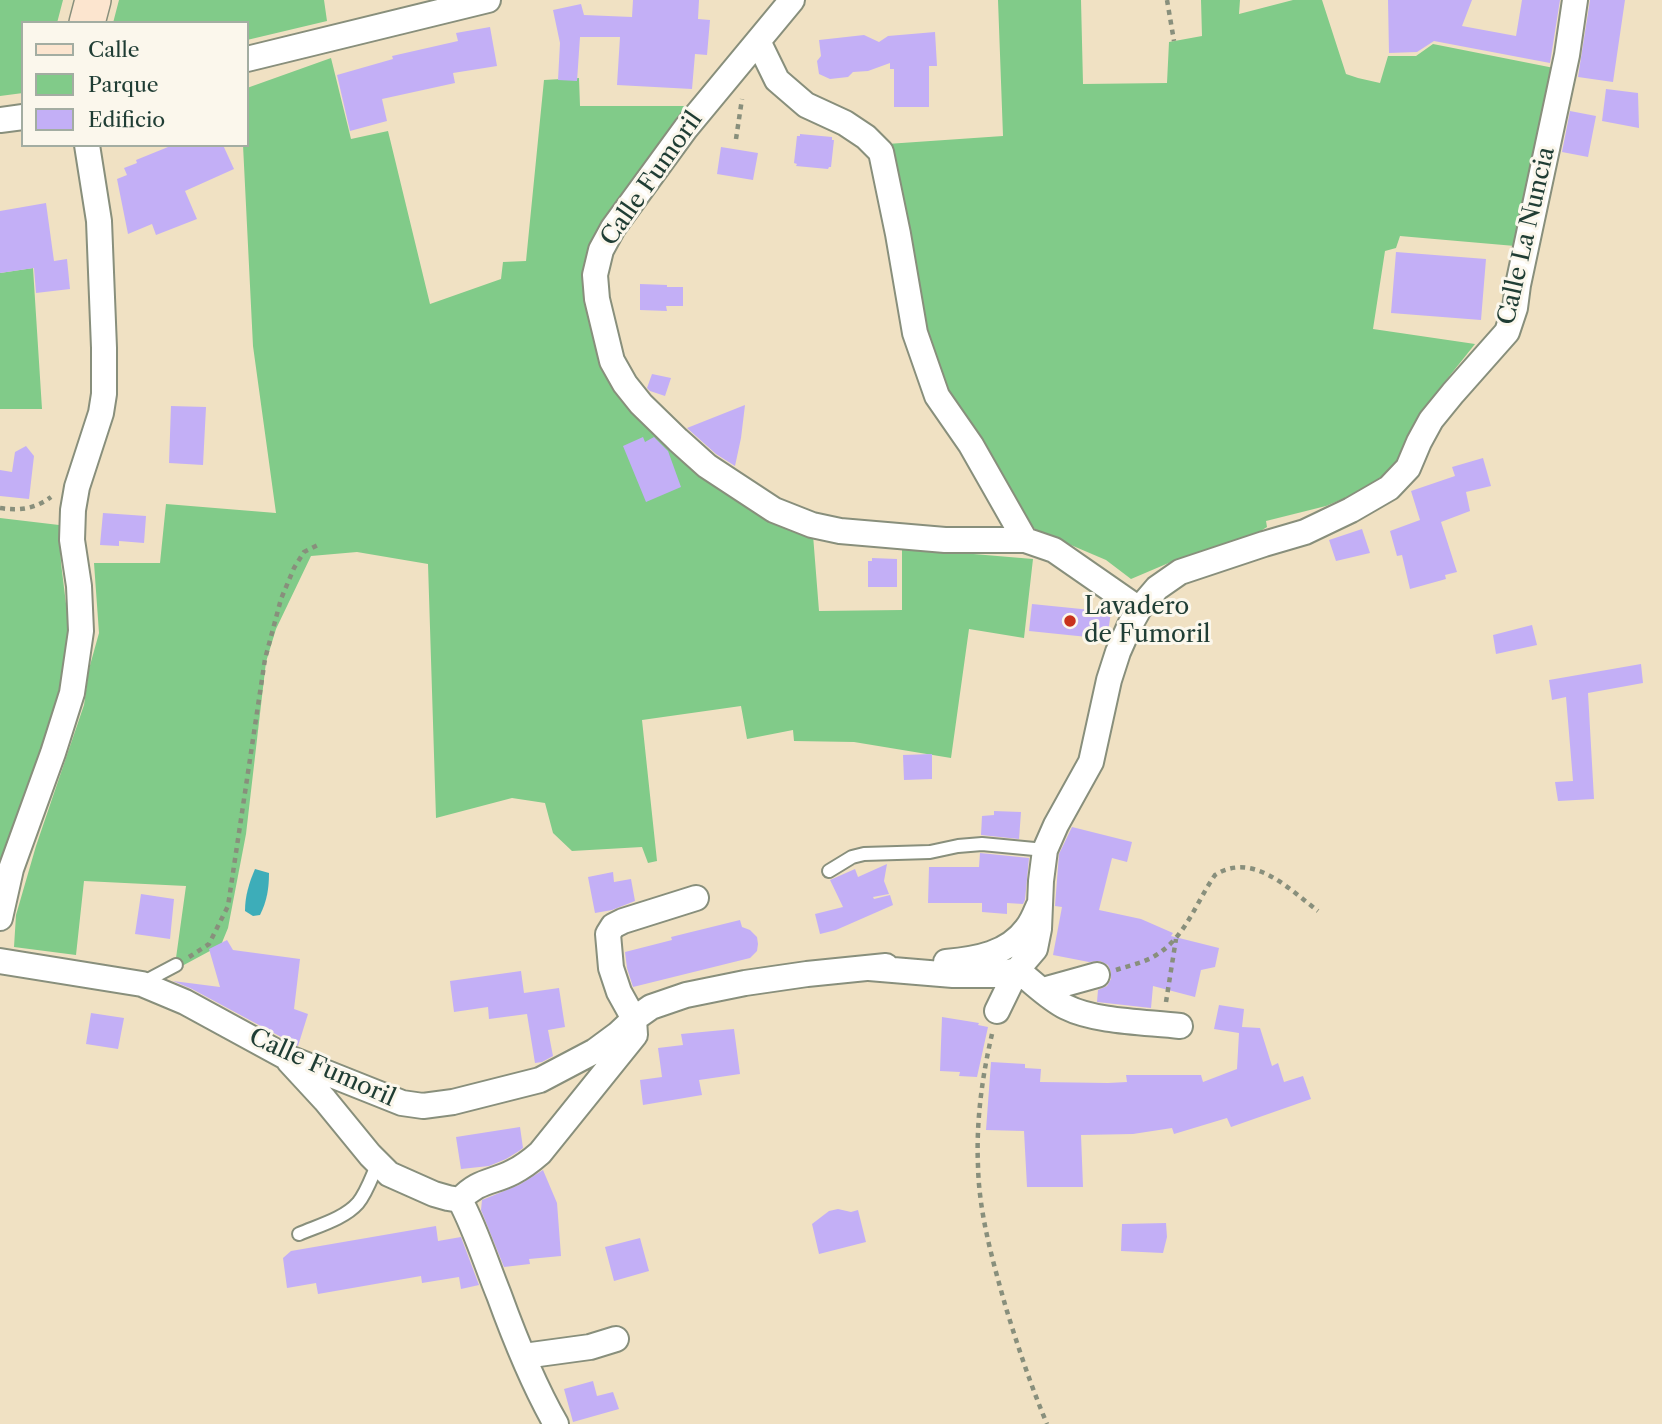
<!DOCTYPE html>
<style>
body{margin:0}
#map{position:relative;width:1662px;height:1424px;overflow:hidden;background:#f0e1c3;font-family:"Libre Caslon Text",serif}
canvas{display:block}
.legend{position:absolute;left:21px;top:21px;width:228px;height:126px;box-sizing:border-box;background:#fbf7ec;border:2px solid #a3ada2;margin:0;padding:9px 12px;list-style:none;font-size:21px;color:#1f3d34}
.legend li{display:flex;align-items:center;gap:14px;height:35px}
.legend b{width:35px;border:2px solid #a3ada2}
</style>
<div id="map">
<canvas width="1662" height="1424"></canvas>
<ul class="legend">
<li><b style="height:9px;background:#fce5cf"></b>Calle</li>
<li><b style="height:19px;background:#81cb89"></b>Parque</li>
<li><b style="height:19px;background:#c3aff6"></b>Edificio</li>
</ul>
</div>
<script>
const ctx = document.querySelector('canvas').getContext('2d');
ctx.lineJoin = 'round';
function fill(path, color) {
  ctx.fillStyle = color;
  ctx.fill(path, 'evenodd');
}
function strokePath(path, color, width, dash) {
  ctx.strokeStyle = color;
  ctx.lineWidth = width;
  ctx.lineCap = dash ? 'butt' : 'round';
  ctx.setLineDash(dash || []);
  ctx.stroke(path);
}
function drawText(font, color, halo, rows, align = 'center') {
  ctx.font = font + ' "Libre Caslon Text",serif';
  ctx.lineWidth = 6;
  ctx.setLineDash([]);
  ctx.textBaseline = 'middle';
  ctx.strokeStyle = halo;
  ctx.fillStyle = color;
  for (const [text, x, y, turn = 0] of rows) {
    ctx.save();
    ctx.translate(x, y);
    ctx.rotate((+turn || 0) * Math.PI / 180);
    ctx.textAlign = isNaN(turn) ? turn : align;
    if (halo) ctx.strokeText(text, 0, 0);
    ctx.fillText(text, 0, 0);
    ctx.restore();
  }
}
fill(new Path2D(`
 M 0,0 L 63,0 L 57,23 L 23,23 L 23,93 L 0,96 Z
 M 119,0 L 324,0 L 327,21 L 247,40 L 247,23 L 113,23 Z
 M 998,0 L 1081,0 L 1083,84 L 1167,83 L 1169,42 L 1202,36 L 1201,0 L 1240,0 L 1239,14 L 1293,0 L 1322,0 L 1346,74 L 1358,78 L 1380,83 L 1388,56 L 1416,56 L 1433,44 L 1554,68 L 1515,246 L 1400,236 L 1396,248 L 1385,251 L 1373,329 L 1475,344 L 1420,413 L 1391,474 L 1373,486 L 1326,506 L 1266,521 L 1267,527 L 1259,532 L 1171,562 L 1131,579 L 1106,560 L 1038,531 L 1027,523 L 960,431 L 927,347 L 887,144 L 1003,136 Z
 M 331,58 L 351,139 L 388,131 L 430,304 L 501,279 L 503,262 L 526,261 L 544,80 L 579,78 L 580,106 L 693,106 L 594,239 L 608,372 L 813,535 L 819,611 L 902,610 L 902,548 L 1033,559 L 1024,638 L 969,629 L 951,758 L 854,742 L 794,741 L 793,730 L 747,739 L 741,706 L 642,720 L 657,861 L 648,863 L 642,847 L 572,851 L 553,833 L 545,803 L 512,798 L 436,818 L 428,564 L 357,552 L 311,556 L 276,629 L 266,662 L 246,834 L 228,928 L 221,945 L 182,966 L 176,958 L 186,886 L 84,881 L 76,955 L 14,947 L 16,915 L 36,846 L 84,705 L 89,669 L 99,633 L 94,563 L 160,563 L 166,504 L 276,513 L 253,346 L 243,145 L 247,145 L 247,88 Z
 M 33,268 L 42,409 L 0,409 L 0,273 Z
 M 0,518 L 59,525 L 61,563 L 68,620 L 65,662 L 51,726 L 0,873 Z`), '#81cb89');
fill(new Path2D(`
 M 255,869 L 269,873 C 269,888 267,901 260,915 L 253,916 L 245,911 C 245,896 249,883 255,869 Z`), '#3dadb9');
fill(new Path2D(`
 M 633,0 L 699,0 L 698,19 L 710,20 L 707,55 L 695,54 L 692,89 L 617,85 L 620,37 L 580,37 L 577,81 L 558,80 L 560,43 L 553,10 L 581,4 L 584,15 L 632,17 Z
 M 1388,0 L 1472,0 L 1462,26 L 1516,36 L 1522,0 L 1560,0 L 1550,63 L 1434,41 L 1417,52 L 1389,53 Z
 M 1590,0 L 1625,0 L 1613,82 L 1578,77 Z
 M 490,27 L 497,66 L 453,73 L 455,83 L 382,99 L 387,121 L 350,131 L 337,75 L 393,59 L 392,56 L 458,41 L 456,33 Z
 M 935,32 L 937,66 L 929,66 L 929,107 L 894,107 L 894,69 L 890,69 L 890,63 L 868,71 L 853,72 L 848,77 L 830,79 L 819,74 L 817,61 L 821,56 L 819,40 L 864,35 L 879,42 L 888,36 Z
 M 1606,89 L 1638,93 L 1639,128 L 1602,121 Z
 M 1570,111 L 1596,116 L 1588,157 L 1562,152 Z
 M 800,134 L 832,137 L 832,140 L 834,140 L 831,167 L 829,167 L 828,169 L 796,166 L 797,164 L 794,163 L 797,136 L 800,136 Z
 M 173,145 L 223,145 L 234,169 L 185,191 L 197,219 L 156,235 L 152,224 L 128,234 L 117,179 L 127,175 L 124,168 L 137,163 L 136,160 Z
 M 721,147 L 758,153 L 753,180 L 717,174 Z
 M 46,203 L 54,261 L 67,259 L 70,289 L 36,293 L 34,268 L 0,273 L 0,211 Z
 M 1396,252 L 1486,259 L 1481,320 L 1391,313 Z
 M 640,284 L 667,285 L 667,287 L 683,287 L 683,306 L 666,306 L 667,311 L 640,310 Z
 M 652,374 L 671,378 L 665,396 L 650,391 L 647,388 Z
 M 745,405 L 741,438 L 735,466 L 716,454 L 687,428 Z
 M 171,406 L 206,407 L 203,465 L 169,463 Z
 M 643,437 L 645,442 L 654,437 L 668,451 L 681,487 L 646,502 L 623,446 Z
 M 26,446 L 34,456 L 29,499 L 0,496 L 0,470 L 12,472 L 15,452 Z
 M 1483,458 L 1491,486 L 1466,492 L 1470,511 L 1441,522 L 1457,572 L 1445,575 L 1446,579 L 1410,589 L 1402,555 L 1397,556 L 1390,531 L 1420,520 L 1411,491 L 1455,476 L 1452,467 Z
 M 103,513 L 146,516 L 144,543 L 119,541 L 119,546 L 100,545 Z
 M 1362,529 L 1370,553 L 1336,561 L 1329,540 Z
 M 872,558 L 897,559 L 897,587 L 868,587 L 868,561 L 872,561 Z
 M 1032,604 L 1111,612 L 1107,639 L 1029,631 Z
 M 1532,625 L 1537,645 L 1496,654 L 1493,635 Z
 M 1641,664 L 1643,683 L 1588,693 L 1594,799 L 1558,801 L 1555,782 L 1573,781 L 1566,697 L 1552,700 L 1549,680 Z
 M 932,754 L 932,779 L 904,780 L 903,755 Z
 M 994,811 L 1021,812 L 1019,839 L 981,835 L 982,816 L 994,815 Z
 M 1072,827 L 1132,842 L 1127,862 L 1112,858 L 1099,910 L 1141,919 L 1173,933 L 1171,936 L 1219,948 L 1215,967 L 1201,970 L 1195,997 L 1153,986 L 1151,1008 L 1097,1002 L 1098,990 L 1107,986 L 1111,979 L 1111,972 L 1108,965 L 1100,961 L 1089,962 L 1053,955 L 1062,907 L 1055,906 L 1059,854 Z
 M 980,853 L 1029,858 L 1025,900 L 1023,904 L 1007,903 L 1007,914 L 982,912 L 982,903 L 928,903 L 929,867 L 979,867 Z
 M 887,864 L 884,881 L 889,894 L 873,897 L 874,899 L 890,895 L 893,905 L 836,930 L 820,934 L 815,914 L 843,907 L 830,880 L 855,869 L 858,877 Z
 M 613,872 L 614,882 L 631,879 L 635,901 L 612,910 L 595,913 L 588,877 Z
 M 141,894 L 174,899 L 170,939 L 135,934 Z
 M 740,920 L 742,927 L 750,930 L 757,937 L 758,944 L 757,951 L 750,958 L 633,987 L 627,968 L 625,952 L 672,940 L 671,937 Z
 M 227,940 L 233,950 L 300,959 L 294,1009 L 308,1014 L 298,1046 L 192,989 L 173,981 L 220,987 L 209,949 Z
 M 521,971 L 524,993 L 559,988 L 565,1027 L 548,1030 L 553,1056 L 542,1062 L 535,1063 L 527,1014 L 489,1019 L 488,1007 L 454,1012 L 450,981 Z
 M 1219,1005 L 1244,1009 L 1242,1027 L 1260,1028 L 1272,1066 L 1278,1063 L 1284,1082 L 1303,1076 L 1311,1099 L 1231,1127 L 1227,1118 L 1174,1134 L 1172,1128 L 1133,1134 L 1081,1135 L 1083,1187 L 1027,1187 L 1024,1131 L 986,1130 L 991,1062 L 1025,1064 L 1025,1068 L 1041,1069 L 1040,1082 L 1108,1083 L 1127,1082 L 1126,1075 L 1201,1075 L 1203,1082 L 1237,1069 L 1239,1033 L 1214,1029 Z
 M 91,1013 L 124,1018 L 118,1049 L 86,1044 Z
 M 942,1017 L 979,1023 L 978,1025 L 988,1027 L 977,1077 L 959,1076 L 960,1072 L 940,1071 Z
 M 734,1029 L 740,1074 L 699,1080 L 702,1095 L 643,1105 L 640,1080 L 662,1077 L 658,1048 L 683,1045 L 681,1034 Z
 M 520,1127 L 523,1148 L 519,1151 L 506,1159 L 489,1166 L 461,1169 L 456,1137 Z
 M 543,1170 L 557,1203 L 561,1256 L 529,1259 L 530,1264 L 504,1267 L 481,1210 L 482,1200 L 519,1185 Z
 M 838,1209 L 851,1212 L 858,1210 L 866,1242 L 819,1254 L 812,1224 L 829,1211 Z
 M 1166,1223 L 1167,1237 L 1163,1253 L 1121,1251 L 1122,1224 Z
 M 436,1226 L 438,1241 L 461,1237 L 479,1285 L 461,1289 L 459,1277 L 422,1283 L 421,1276 L 318,1294 L 316,1283 L 287,1288 L 283,1258 L 291,1251 Z
 M 640,1238 L 649,1271 L 614,1281 L 605,1247 Z
 M 593,1381 L 597,1396 L 613,1392 L 619,1409 L 573,1422 L 564,1389 Z`), '#c3aff6');
const service = new Path2D(`
 M 829,871 L 852,857 L 864,854 L 930,852 L 958,846 L 982,844 L 1045,850
 M 142,983 L 176,965
 M 299,1234 C 317,1226 344,1219 358,1203 C 367,1192 372,1176 378,1163`);
const minor = new Path2D(`
 M 792,0 L 686,128 L 613,228 L 601,250 L 595,275 L 597,299 L 612,361 L 625,384 L 641,404 L 678,440 L 707,466 L 774,510 L 812,525 L 840,531 L 945,540 L 1025,540 L 1054,550 L 1139,609
 M 758,41 L 777,80 L 806,105 L 845,123 L 866,137 L 881,152 L 898,234 L 915,333 L 937,396 L 971,445 L 1025,540
 M 247,59 L 488,0
 M 0,120 L 23,117
 M 0,918 L 11,869 L 53,753 L 72,693 L 81,631 L 79,586 L 72,540 L 73,510 L 77,487 L 101,413 L 104,394 L 104,348 L 99,221 L 87,145
 M 0,961 L 142,984 L 185,1002 L 284,1056 L 402,1103 L 423,1106 L 453,1102 L 540,1080 L 595,1051 L 618,1034 L 634,1019 L 651,1007 L 686,995 L 745,983 L 807,974 L 886,966
 M 946,962 C 977,959 1008,954 1027,928 C 1032,922 1035,914 1038,907
 M 869,968 L 953,975 L 997,975 L 1017,970 L 1035,949 L 1039,929 L 1041,881 L 1045,850 L 1056,825 L 1091,762 L 1109,680 L 1118,652 L 1130,625 L 1139,609 L 1157,588 L 1180,572 L 1264,544 L 1305,532 L 1351,510 L 1389,488 L 1408,468 L 1419,442 L 1431,420 L 1453,393 L 1507,332 L 1515,308 L 1518,285 L 1567,55 L 1575,0
 M 1043,990 L 1097,975
 M 997,1011 L 1017,970 C 1033,982 1048,998 1066,1007 C 1096,1022 1146,1022 1180,1026
 M 289,1061 L 325,1100 L 370,1155 L 389,1174 L 434,1194 L 448,1198 L 460,1200 C 476,1230 486,1263 499,1295 C 515,1339 533,1384 556,1424
 M 460,1200 C 478,1180 492,1183 513,1172 C 523,1167 532,1160 540,1153 L 635,1035 L 634,1019 L 619,992 L 611,968 L 608,934 L 613,926 L 623,921 L 696,898
 M 524,1356 L 590,1347 L 616,1339`);
const secondary = new Path2D(`
 M 87,23 L 93,0`);
strokePath(service, '#888f7c', 16);
strokePath(minor, '#888f7c', 28);
strokePath(secondary, '#888f7c', 38);
strokePath(new Path2D(`
 M 1167,0 L 1174,41
 M 736,139 L 742,99
 M 0,508 C 19,511 35,509 51,497
 M 189,957 L 209,944 L 228,906 L 265,659 L 281,599 L 294,568 L 304,552 L 320,544
 M 1116,970 C 1128,966 1142,963 1153,957 C 1185,939 1195,904 1215,875 C 1253,851 1289,889 1318,911
 M 1166,1002 L 1176,939
 M 992,1034 C 982,1077 976,1122 978,1166 C 979,1214 993,1262 1006,1308 C 1018,1347 1031,1386 1047,1424`), '#888f7c', 4.5, [5, 5]);
strokePath(service, '#fff', 12);
strokePath(minor, '#fff', 24);
strokePath(secondary, '#fce5cf', 35);
for (const [x, y, r, color] of [
 [1070,621,7,"#c8321e"]
]) {
  const dot = new Path2D();
  dot.arc(x, y, r, 0, 2 * Math.PI);
  ctx.fillStyle = color;
  ctx.fill(dot);
  strokePath(dot, '#fbf7ec', 2.5);
}
drawText('24px', '#1f3d34', '#fbf7ec', [
 ["Calle Fumoril",652,179,-55],
 ["Calle La Nuncia",1527,236,-77],
 ["Calle Fumoril",322,1068,24]
]);
drawText('24px', '#1f3d34', '#fbf7ec', [
 ["Lavadero",1084,607],
 ["de Fumoril",1084,635]
], 'left');
</script>
